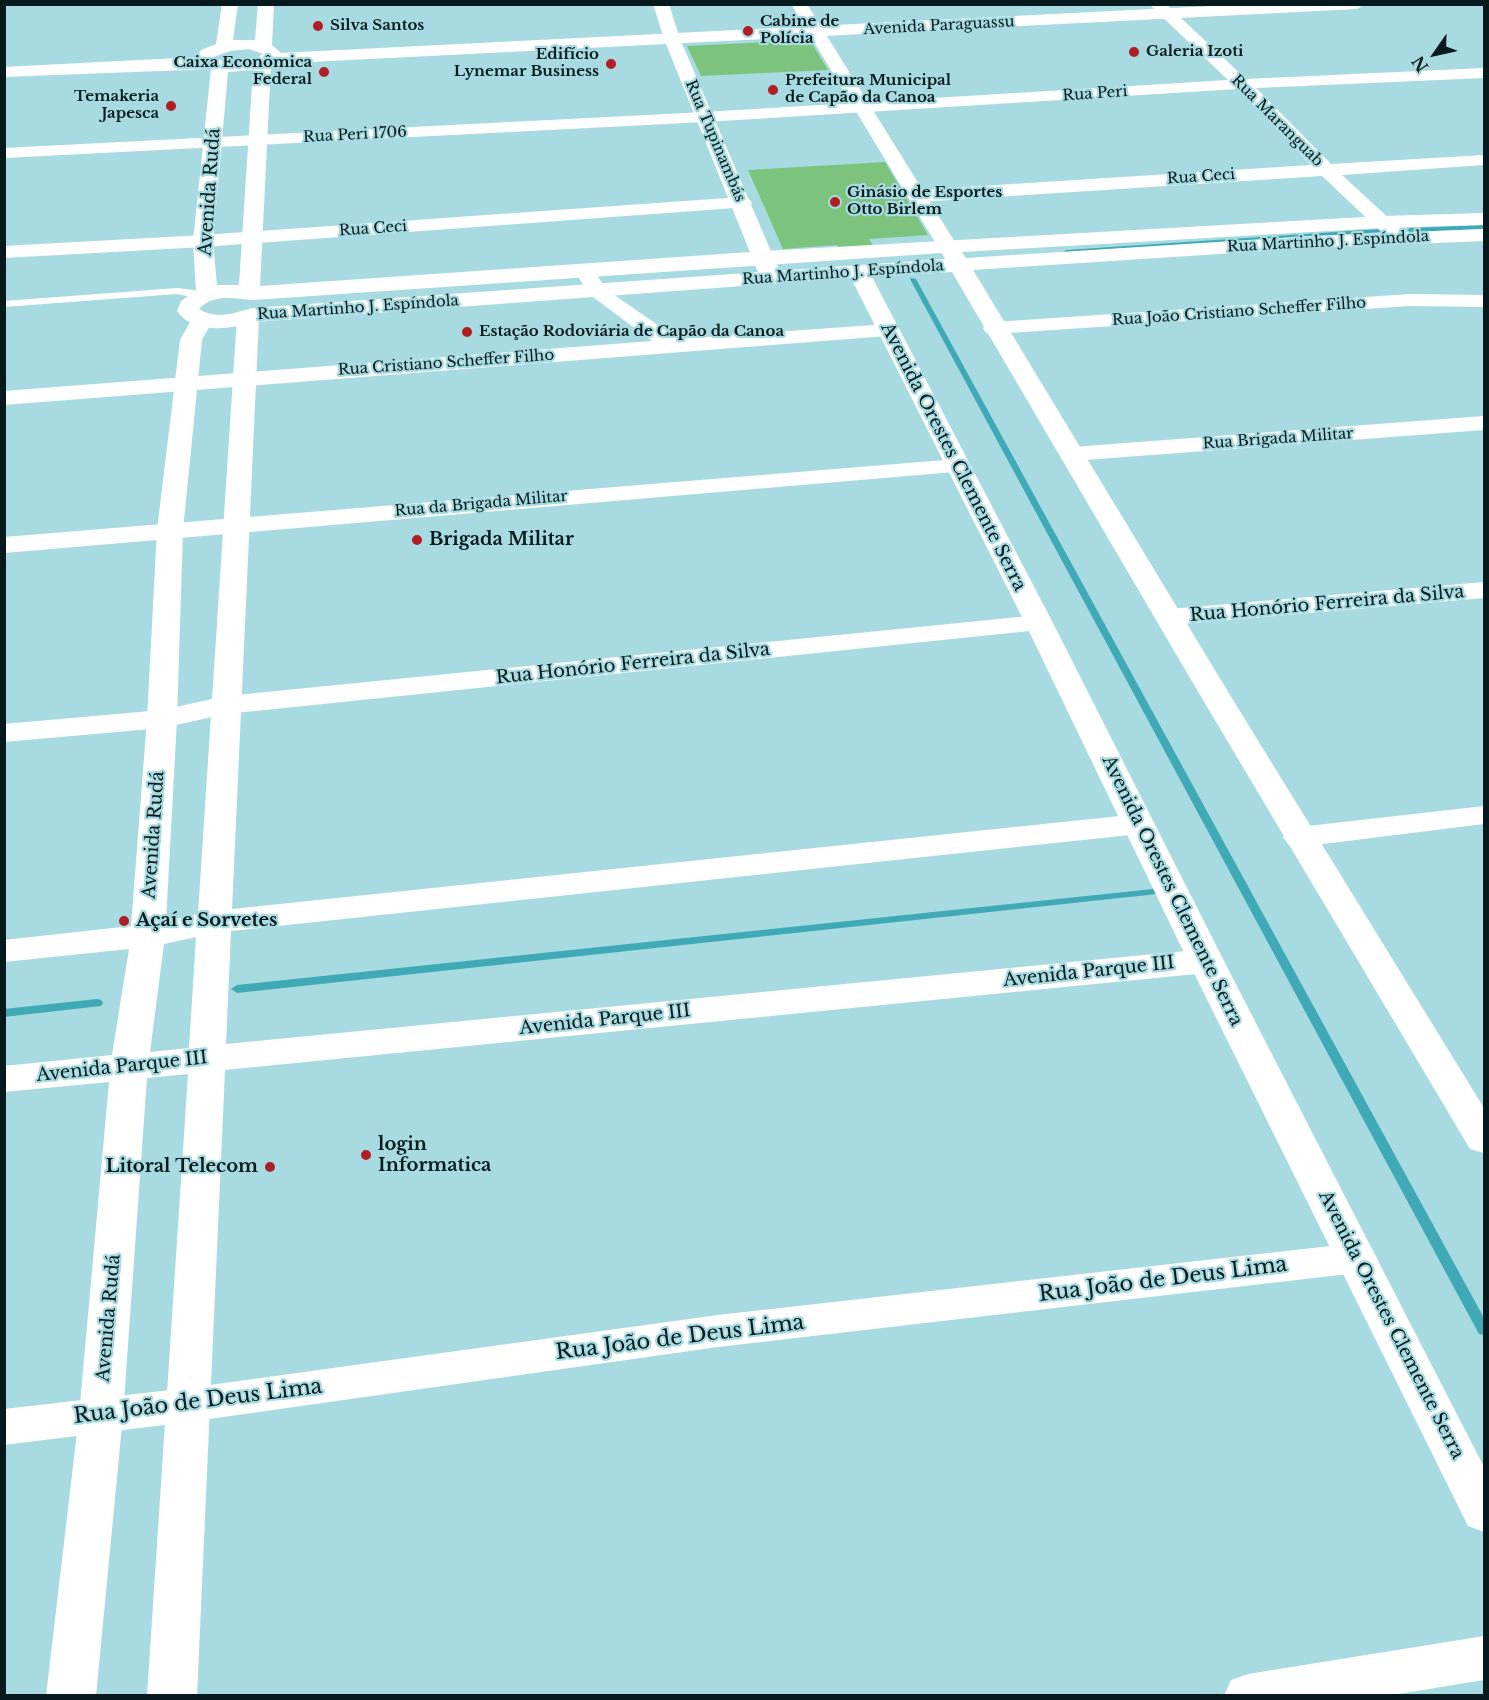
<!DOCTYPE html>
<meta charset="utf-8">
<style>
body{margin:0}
#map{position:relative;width:1489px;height:1700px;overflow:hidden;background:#a8dbe1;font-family:"Libre Baskerville",serif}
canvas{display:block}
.frame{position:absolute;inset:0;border:6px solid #061a1d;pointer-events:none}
.north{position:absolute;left:1405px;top:24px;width:60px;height:60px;-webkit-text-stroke:4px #a8dbe1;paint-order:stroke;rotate:236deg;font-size:16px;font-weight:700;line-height:24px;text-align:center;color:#061a1d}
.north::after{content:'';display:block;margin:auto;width:21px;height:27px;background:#061a1d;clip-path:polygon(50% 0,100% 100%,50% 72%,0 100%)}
</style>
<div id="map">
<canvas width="1489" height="1700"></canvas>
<div class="frame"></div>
<div class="north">N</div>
</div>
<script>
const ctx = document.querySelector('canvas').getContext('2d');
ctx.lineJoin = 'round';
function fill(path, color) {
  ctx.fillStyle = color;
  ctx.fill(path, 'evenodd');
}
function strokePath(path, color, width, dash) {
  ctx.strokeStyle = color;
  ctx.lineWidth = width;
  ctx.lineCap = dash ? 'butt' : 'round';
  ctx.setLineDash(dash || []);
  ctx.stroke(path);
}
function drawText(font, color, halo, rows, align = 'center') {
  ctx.font = font + ' "Libre Baskerville",serif';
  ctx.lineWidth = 4.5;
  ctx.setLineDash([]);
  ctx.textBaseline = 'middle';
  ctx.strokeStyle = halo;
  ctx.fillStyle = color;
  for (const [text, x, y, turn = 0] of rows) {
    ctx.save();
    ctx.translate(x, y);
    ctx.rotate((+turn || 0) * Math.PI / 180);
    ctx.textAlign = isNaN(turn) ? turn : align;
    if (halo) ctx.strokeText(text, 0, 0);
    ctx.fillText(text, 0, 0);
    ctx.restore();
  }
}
fill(new Path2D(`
 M 810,40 L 828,70 L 701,76 L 687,46 Z
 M 885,162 L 928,235 L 869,239 L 874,247 L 840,250 L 837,245 L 783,249 L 748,170 Z`), '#7cc37d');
fill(new Path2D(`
 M 1484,225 L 1484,229 L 1410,232 L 1407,230 L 1410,228 Z
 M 1380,229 L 1383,231 L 1382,232 L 1066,254 L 1063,252 L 1066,250 Z
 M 911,278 L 916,279 L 1484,1318 L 1484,1335 L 1479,1334 L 910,279 Z
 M 1153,889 L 1157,890 L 1158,892 L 1157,894 L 237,993 L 231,989 L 237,985 Z
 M 97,999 L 101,1000 L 103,1003 L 101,1006 L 4,1017 L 4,1009 Z`), '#3faab5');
fill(new Path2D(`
 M 177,288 L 194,290 L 206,296 L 201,299 L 177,294 L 4,307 L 4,301 Z`), '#fff');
fill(new Path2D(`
 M 1149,4 L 1166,4 L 1246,79 L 1484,68 L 1484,78 L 1256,88 L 1331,164 L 1484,155 L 1484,165 L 1342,175 L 1405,233 L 1408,237 L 1405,241 L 1391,241 L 1322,176 L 918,202 L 911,200 L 908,196 L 911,192 L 918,190 L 1311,165 L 1238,89 L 705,122 L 4,158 L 4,148 L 705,112 L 1228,80 Z
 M 742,197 L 749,199 L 752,203 L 749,207 L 203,247 L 4,258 L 4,246 L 203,235 Z
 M 584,264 L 591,266 L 604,286 L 610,292 L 678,339 L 887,324 L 895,325 L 898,330 L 895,335 L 887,336 L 4,405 L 4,391 L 652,341 L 589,294 L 574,270 L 577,266 Z
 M 1410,294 L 1484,295 L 1484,307 L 1410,306 L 994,334 L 986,333 L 983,328 L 986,323 L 994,322 Z
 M 1484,416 L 1484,430 L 1072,461 L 1064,459 L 1060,454 L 1064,449 L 1072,447 Z
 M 957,459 L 966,461 L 969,466 L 966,471 L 4,553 L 4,537 Z
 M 1484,582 L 1484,598 L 1170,625 L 1160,623 L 1156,617 L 1160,611 L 1170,609 Z
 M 1039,615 L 1049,617 L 1053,623 L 1049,629 L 226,714 L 162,728 L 4,742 L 4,724 L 162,710 L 226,696 Z
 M 1484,806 L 1484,824 L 1299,847 L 1288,844 L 1283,837 L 1288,830 L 1299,827 Z
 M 1357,1243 L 1371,1247 L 1377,1258 L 1371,1269 L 1357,1273 L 718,1347 L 188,1422 L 4,1445 L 4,1409 L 188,1388 L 718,1315 Z
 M 1484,1636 L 1484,1680 L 1386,1696 L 1224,1696 L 1231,1680 L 1248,1674 Z`), '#fff');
fill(new Path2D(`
 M 653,4 L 669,4 L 680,39 L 782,277 L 779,282 L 771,283 L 763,282 L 760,277 L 664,39 Z
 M 791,4 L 807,4 L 958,247 L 955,251 L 948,253 L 941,251 L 938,247 Z
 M 248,310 L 256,312 L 259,317 L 232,909 L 1139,814 L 1150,817 L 1155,824 L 1150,831 L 1139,834 L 231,931 L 226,1044 L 1206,949 L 1218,953 L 1224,961 L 1218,969 L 1206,973 L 225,1070 L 197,1696 L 147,1696 L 188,1074 L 147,1078 L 123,1415 L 96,1696 L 46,1696 L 79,1415 L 109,1082 L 4,1092 L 4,1066 L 112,1055 L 129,949 L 4,962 L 4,940 L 131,926 L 147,719 L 157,530 L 180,340 L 194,315 L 202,313 L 210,315 L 213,320 L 202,340 L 183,530 L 177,719 L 166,921 L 198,914 L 237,317 L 240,312 ZM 196,937 L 189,1048 L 150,1052 L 164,944 Z`), '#fff');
fill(new Path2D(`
 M 222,4 L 238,4 L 233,40 L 255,40 L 258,4 L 274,4 L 272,45 L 281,53 L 1251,4 L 1365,4 L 1357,9 L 271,64 L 260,286 L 765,251 L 1382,216 L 1484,213 L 1484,225 L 1382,228 L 962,252 L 966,258 L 1311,236 L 1484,229 L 1484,241 L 1311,248 L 973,270 L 1230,695 L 1484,1108 L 1484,1153 L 1470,1149 L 1200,695 L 952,272 L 872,277 L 1053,623 L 1224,961 L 1484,1467 L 1484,1532 L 1468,1526 L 1188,961 L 1025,623 L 851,278 L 255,322 C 230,329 194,335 177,311 L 181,301 L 196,291 L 193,241 L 211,69 L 4,77 L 4,67 L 197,57 L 201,50 L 216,44 ZM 249,49 L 263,54 C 249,63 228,65 214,57 L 230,51 ZM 253,70 L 239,285 L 217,285 L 213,241 L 228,72 ZM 942,253 L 945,259 L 252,308 C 235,313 216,320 199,309 C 214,293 234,299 253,300 Z`), '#fff');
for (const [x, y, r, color] of [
 [318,26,6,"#af1d25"],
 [748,31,6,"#af1d25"],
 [1134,52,6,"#af1d25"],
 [611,64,6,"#af1d25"],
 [324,72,6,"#af1d25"],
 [773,90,6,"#af1d25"],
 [171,106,6,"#af1d25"],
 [835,202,6,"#af1d25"],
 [467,332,6,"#af1d25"],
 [417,540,6,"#af1d25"],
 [124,921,6,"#af1d25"],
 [366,1155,6,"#af1d25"],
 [270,1167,6,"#af1d25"]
]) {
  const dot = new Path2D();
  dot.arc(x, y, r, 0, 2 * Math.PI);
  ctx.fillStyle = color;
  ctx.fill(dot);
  strokePath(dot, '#a8dbe1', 2);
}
drawText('bold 15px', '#061a1d', '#a8dbe1', [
 ["Cabine de",760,22],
 ["Polícia",760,39],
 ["Silva Santos",330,26],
 ["Galeria Izoti",1146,52],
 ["Edifício",599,55,"right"],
 ["Lynemar Business",599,72,"right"],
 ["Caixa Econômica",312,63,"right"],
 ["Federal",312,80,"right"],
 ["Prefeitura Municipal",785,81],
 ["de Capão da Canoa",785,98],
 ["Temakeria",159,97,"right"],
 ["Japesca",159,114,"right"],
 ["Ginásio de Esportes",847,193],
 ["Otto Birlem",847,210],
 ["Estação Rodoviária de Capão da Canoa",479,332]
], 'left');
drawText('15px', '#061a1d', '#a8dbe1', [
 ["Avenida Paraguassu",939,26,-3],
 ["Rua Peri",1095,94,-4],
 ["Rua Maranguab",1277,121,45],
 ["Rua Peri 1706",355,135,-3],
 ["Rua Tupinambás",715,141,67],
 ["Rua Ceci",1201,177,-4],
 ["Rua Ceci",373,229,-4],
 ["Rua Martinho J. Espíndola",1328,242,-3],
 ["Rua Martinho J. Espíndola",843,273,-4],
 ["Rua Martinho J. Espíndola",358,308,-4],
 ["Rua João Cristiano Scheffer Filho",1239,312,-4],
 ["Rua Cristiano Scheffer Filho",446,363,-4],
 ["Rua Brigada Militar",1278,439,-4],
 ["Rua da Brigada Militar",481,504,-5]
]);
drawText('18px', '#061a1d', '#a8dbe1', [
 ["Avenida Rudá",210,192,-86],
 ["Avenida Orestes Clemente Serra",953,457,63],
 ["Rua Honório Ferreira da Silva",1327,604,-5],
 ["Rua Honório Ferreira da Silva",633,664,-6],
 ["Avenida Rudá",154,835,-86],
 ["Avenida Orestes Clemente Serra",1172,891,64],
 ["Avenida Parque III",1089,972,-6],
 ["Avenida Parque III",605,1020,-6],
 ["Avenida Parque III",122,1067,-6],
 ["Avenida Rudá",109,1318,-85],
 ["Avenida Orestes Clemente Serra",1391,1325,63]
]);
drawText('bold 18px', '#061a1d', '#a8dbe1', [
 ["Brigada Militar",429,540],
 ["Açaí e Sorvetes",136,921],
 ["login",378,1145],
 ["Informatica",378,1166],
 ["Litoral Telecom",258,1167,"right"]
], 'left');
drawText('21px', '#061a1d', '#a8dbe1', [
 ["Rua João de Deus Lima",1163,1280,-7],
 ["Rua João de Deus Lima",680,1338,-7],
 ["Rua João de Deus Lima",198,1402,-7]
]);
</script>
